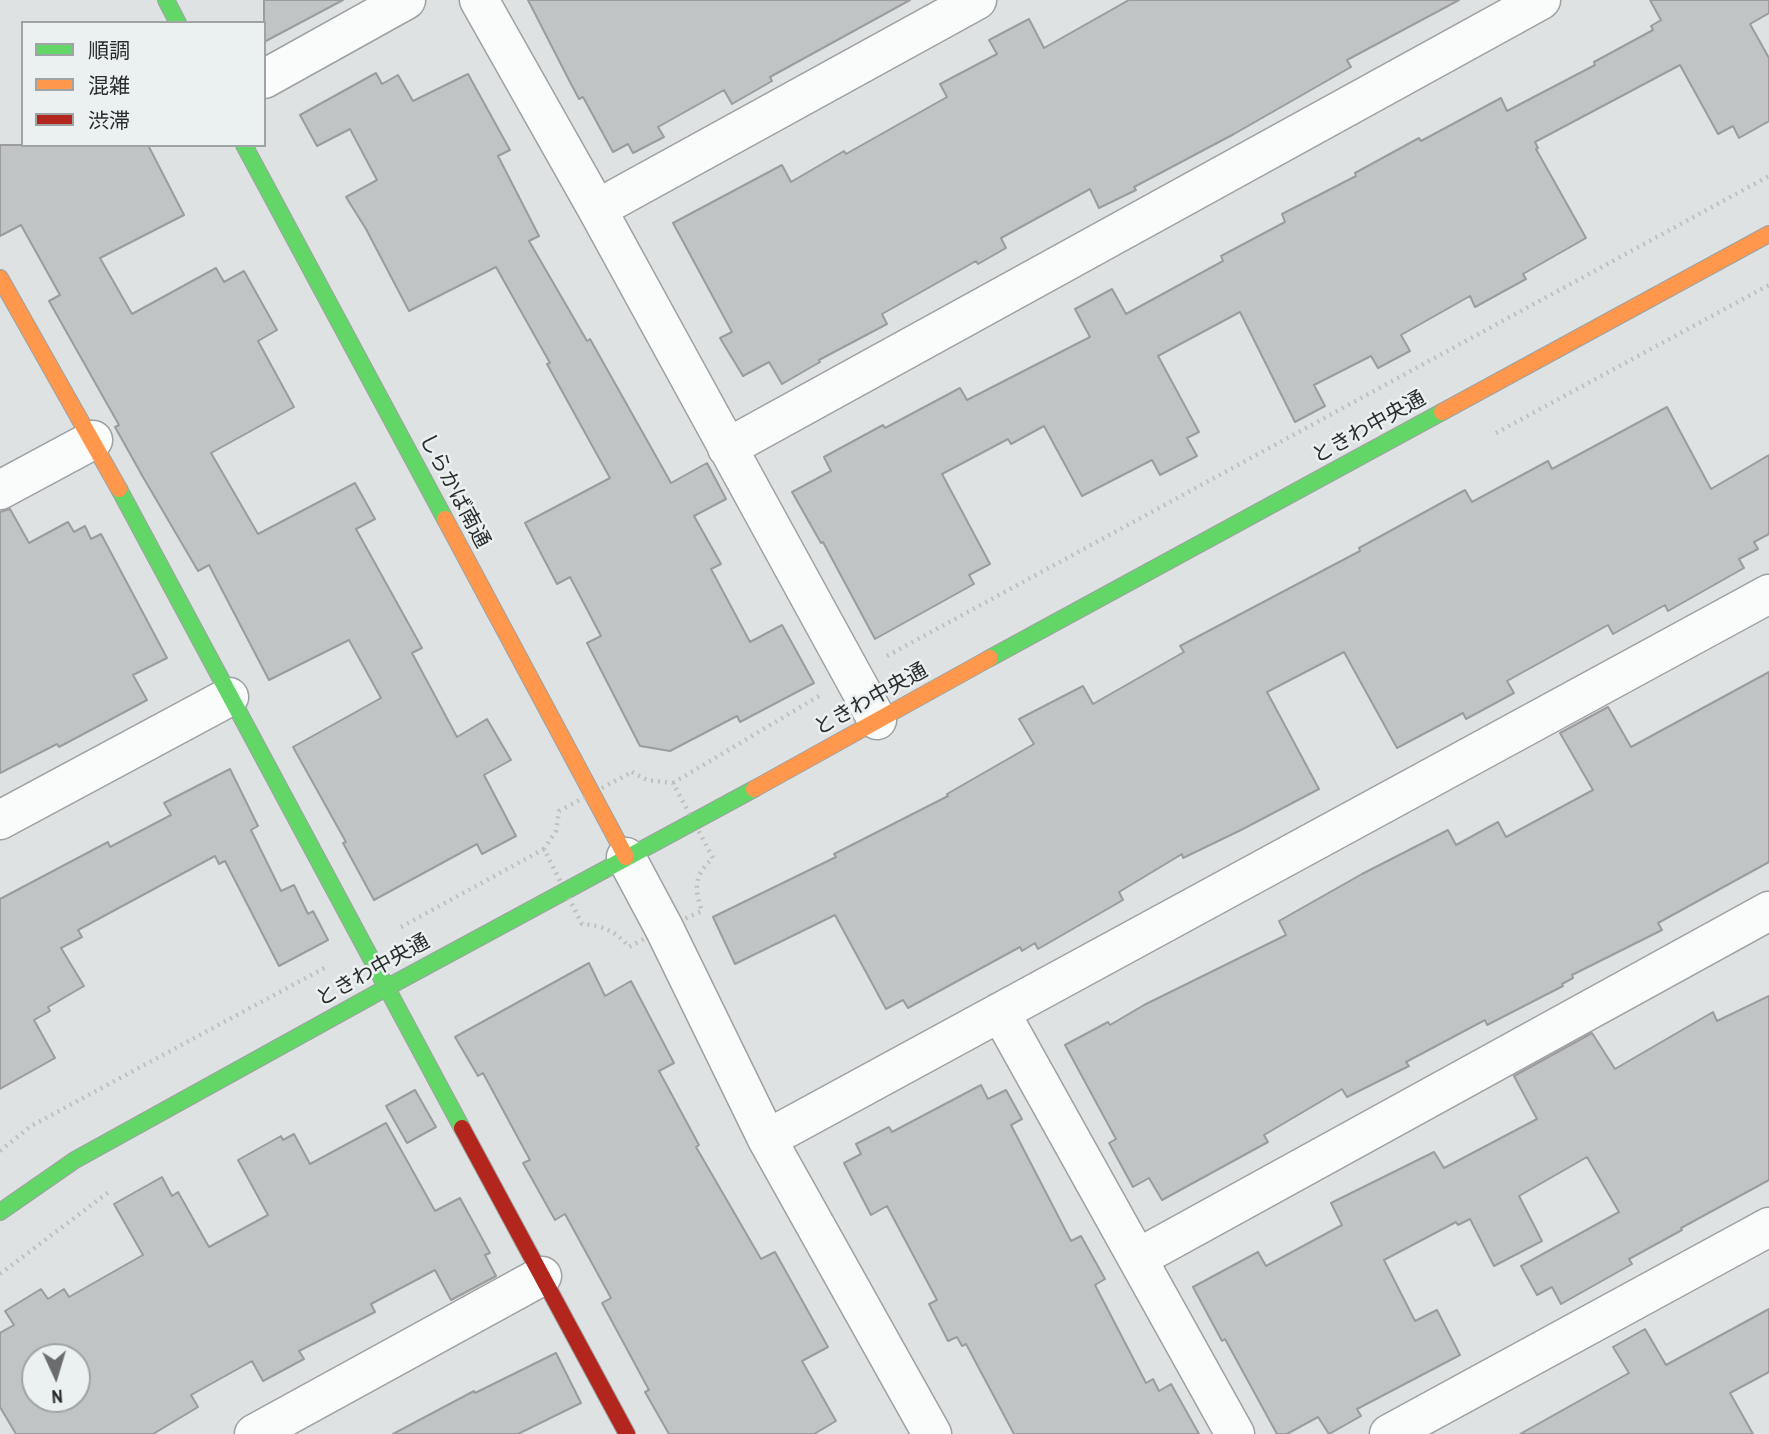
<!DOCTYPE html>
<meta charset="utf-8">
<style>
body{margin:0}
#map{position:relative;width:1769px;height:1434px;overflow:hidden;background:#dee2e3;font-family:"Archivo Narrow","Noto Sans JP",sans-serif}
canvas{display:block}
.legend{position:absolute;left:21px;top:21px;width:245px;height:126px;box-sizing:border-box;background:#ebf1f1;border:2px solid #9ea3a3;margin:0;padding:9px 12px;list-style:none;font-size:21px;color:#2b2d2d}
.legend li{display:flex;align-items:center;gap:14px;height:35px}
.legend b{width:35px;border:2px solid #9ea3a3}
.north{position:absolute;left:21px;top:1343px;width:70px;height:70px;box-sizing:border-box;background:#ebf1f1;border:2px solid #9ea3a3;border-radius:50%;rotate:176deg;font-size:19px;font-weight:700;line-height:28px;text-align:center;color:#2b2d2d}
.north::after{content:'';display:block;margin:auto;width:24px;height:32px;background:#6a6c6d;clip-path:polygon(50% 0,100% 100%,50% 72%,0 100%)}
</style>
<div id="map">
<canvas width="1769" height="1434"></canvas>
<ul class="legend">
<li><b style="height:9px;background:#63d668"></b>順調</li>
<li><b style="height:9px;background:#ff974d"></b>混雑</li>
<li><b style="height:9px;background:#b3261e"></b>渋滞</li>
</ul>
<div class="north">N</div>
</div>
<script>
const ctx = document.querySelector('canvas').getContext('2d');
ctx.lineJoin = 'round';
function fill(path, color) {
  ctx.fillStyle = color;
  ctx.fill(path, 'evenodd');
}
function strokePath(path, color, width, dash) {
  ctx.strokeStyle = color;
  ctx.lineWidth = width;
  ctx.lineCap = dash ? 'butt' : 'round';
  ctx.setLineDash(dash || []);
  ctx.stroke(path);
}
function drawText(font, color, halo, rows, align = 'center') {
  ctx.font = font + ' "Archivo Narrow","Noto Sans JP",sans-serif';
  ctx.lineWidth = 5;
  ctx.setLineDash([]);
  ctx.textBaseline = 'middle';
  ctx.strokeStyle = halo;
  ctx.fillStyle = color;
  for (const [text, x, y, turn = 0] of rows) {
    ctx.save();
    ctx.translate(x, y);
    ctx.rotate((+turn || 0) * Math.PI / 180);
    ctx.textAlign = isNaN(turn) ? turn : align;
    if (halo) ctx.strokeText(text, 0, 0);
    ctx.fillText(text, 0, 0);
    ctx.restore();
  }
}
const building = new Path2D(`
 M 264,0 L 343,0 L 264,42 Z
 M 528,0 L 910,0 L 770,77 L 772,81 L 732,104 L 724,90 L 658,127 L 664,137 L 633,153 L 628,144 L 613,152 L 583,97 L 579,99 L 570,82 Z
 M 1129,0 L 1459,0 L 1347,60 L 1351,67 L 1234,134 L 1134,187 L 1136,190 L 1099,208 L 1090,189 L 1001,238 L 1006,248 L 978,264 L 976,261 L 882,314 L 887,324 L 819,360 L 820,362 L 782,384 L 769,362 L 743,376 L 720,338 L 732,332 L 673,223 L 782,165 L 791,182 L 844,151 L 846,154 L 947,97 L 940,84 L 997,54 L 989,40 L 1029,19 L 1044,48 Z
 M 1650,0 L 1769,0 L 1769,13 L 1750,24 L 1769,58 L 1769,121 L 1739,138 L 1733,126 L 1718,134 L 1680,65 L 1535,142 L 1538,148 L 1536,149 L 1586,238 L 1523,274 L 1526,279 L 1475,307 L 1470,296 L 1401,335 L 1410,351 L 1378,368 L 1371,356 L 1314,385 L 1325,406 L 1295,422 L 1240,312 L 1158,356 L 1199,432 L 1187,438 L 1197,456 L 1160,475 L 1152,460 L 1082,496 L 1044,426 L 1011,444 L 1008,439 L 942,474 L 990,564 L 969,575 L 974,584 L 875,639 L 823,542 L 821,543 L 792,492 L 831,471 L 824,457 L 883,425 L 885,428 L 960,388 L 967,400 L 1090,337 L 1075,309 L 1112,289 L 1126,314 L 1223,261 L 1221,256 L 1285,222 L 1282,214 L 1356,176 L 1355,173 L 1419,138 L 1421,141 L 1501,98 L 1507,111 L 1595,65 L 1594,62 L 1653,30 L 1651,26 L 1661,20 Z
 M 376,73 L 382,84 L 398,75 L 413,101 L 468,74 L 510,150 L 498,156 L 539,236 L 529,241 L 587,341 L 590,339 L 671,483 L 707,463 L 726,499 L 694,516 L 721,564 L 711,569 L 750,642 L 782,625 L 814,683 L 740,722 L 737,716 L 670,751 L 640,746 L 587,643 L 601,636 L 570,577 L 557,584 L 525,523 L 610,478 L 547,364 L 550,363 L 496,267 L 409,311 L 366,229 L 346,197 L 377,180 L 350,129 L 317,146 L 300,115 Z
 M 0,145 L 148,145 L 184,215 L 100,258 L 132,314 L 216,268 L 224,282 L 244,271 L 277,330 L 258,341 L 294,407 L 211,453 L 258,534 L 355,483 L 375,519 L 356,529 L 422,648 L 412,653 L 457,737 L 487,719 L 511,760 L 484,775 L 516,836 L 482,854 L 477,844 L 374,900 L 343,843 L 346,842 L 293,747 L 381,698 L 349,640 L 269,680 L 209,565 L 198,571 L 143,477 L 115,427 L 119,425 L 49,301 L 60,295 L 21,225 L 0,236 Z
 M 1667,407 L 1711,489 L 1769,455 L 1769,534 L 1754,542 L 1758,549 L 1739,559 L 1744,568 L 1668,611 L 1665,605 L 1613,634 L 1608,625 L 1507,681 L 1514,693 L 1466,719 L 1463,713 L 1397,748 L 1344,652 L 1267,692 L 1319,789 L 1241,830 L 1183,858 L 1182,854 L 1119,892 L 1123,900 L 1038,949 L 1035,943 L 1022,951 L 1020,947 L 908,1008 L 903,1000 L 886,1009 L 835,915 L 735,964 L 713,917 L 836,857 L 834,854 L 948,796 L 947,794 L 1034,744 L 1019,719 L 1083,686 L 1093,704 L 1184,652 L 1180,646 L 1360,551 L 1359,548 L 1465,490 L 1472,502 L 1548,461 L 1552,469 Z
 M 10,509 L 29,543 L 68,522 L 74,532 L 85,526 L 91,539 L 101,534 L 167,658 L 133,675 L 147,700 L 59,747 L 57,744 L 0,773 L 0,512 Z
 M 1769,672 L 1769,862 L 1658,923 L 1662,930 L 1572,975 L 1573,978 L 1562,984 L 1563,986 L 1487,1025 L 1485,1020 L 1406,1062 L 1409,1066 L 1347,1097 L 1342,1089 L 1264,1135 L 1268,1142 L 1162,1200 L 1149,1178 L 1133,1187 L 1109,1143 L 1116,1139 L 1065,1045 L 1108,1022 L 1110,1025 L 1144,1005 L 1286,935 L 1279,921 L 1362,874 L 1448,830 L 1456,845 L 1498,822 L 1506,837 L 1593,790 L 1560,733 L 1608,707 L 1631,747 Z
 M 230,769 L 258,826 L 251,830 L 281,891 L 294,885 L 308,914 L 313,911 L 328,940 L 279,966 L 225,861 L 219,864 L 215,856 L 78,930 L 82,937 L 61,948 L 84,986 L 48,1007 L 50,1011 L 34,1020 L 55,1058 L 0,1089 L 0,899 L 108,842 L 110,847 L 171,815 L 164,803 Z
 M 589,963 L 605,996 L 631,981 L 674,1063 L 659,1071 L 699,1145 L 696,1147 L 761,1259 L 775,1252 L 828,1347 L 802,1361 L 836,1421 L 814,1434 L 669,1434 L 645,1392 L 649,1390 L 602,1303 L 611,1298 L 565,1214 L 555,1220 L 523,1163 L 530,1160 L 483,1073 L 478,1076 L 455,1037 Z
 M 1769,996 L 1769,1180 L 1681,1228 L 1682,1230 L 1629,1259 L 1632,1264 L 1561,1304 L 1552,1287 L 1537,1295 L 1521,1266 L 1619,1212 L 1587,1157 L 1519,1196 L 1542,1241 L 1494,1266 L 1470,1219 L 1458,1225 L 1456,1222 L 1384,1260 L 1415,1321 L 1437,1310 L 1460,1355 L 1357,1409 L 1361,1416 L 1329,1434 L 1318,1417 L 1287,1434 L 1277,1434 L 1225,1339 L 1222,1341 L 1193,1287 L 1258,1252 L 1266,1266 L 1342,1225 L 1331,1203 L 1434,1152 L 1444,1168 L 1537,1119 L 1514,1076 L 1592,1033 L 1615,1069 L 1713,1012 L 1717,1021 Z
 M 981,1085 L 988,1099 L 1006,1090 L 1022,1119 L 1011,1125 L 1071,1241 L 1081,1236 L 1105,1279 L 1095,1285 L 1146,1383 L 1153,1379 L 1159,1391 L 1171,1384 L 1199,1434 L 1014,1434 L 966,1344 L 962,1346 L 957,1337 L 948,1341 L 929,1304 L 937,1300 L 887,1206 L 871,1215 L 844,1163 L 861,1154 L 856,1144 L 889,1127 L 892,1132 Z
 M 415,1090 L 436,1127 L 407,1143 L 386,1106 Z
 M 386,1123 L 435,1211 L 460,1198 L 490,1253 L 485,1255 L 496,1276 L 451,1300 L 435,1270 L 371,1304 L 375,1312 L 299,1351 L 304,1359 L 263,1381 L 252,1361 L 191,1395 L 198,1407 L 153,1434 L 16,1434 L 0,1407 L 0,1333 L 14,1325 L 5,1311 L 41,1289 L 48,1299 L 64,1289 L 69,1297 L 143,1255 L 114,1204 L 162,1177 L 172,1196 L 178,1192 L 209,1247 L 268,1215 L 238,1160 L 281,1136 L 283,1140 L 294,1134 L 310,1164 ZM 35,1357 L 77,1357 L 77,1399 L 35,1399 Z
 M 1769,1309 L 1769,1372 L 1730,1393 L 1753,1434 L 1520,1434 L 1629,1373 L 1613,1347 L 1645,1329 L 1666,1365 Z
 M 556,1353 L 581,1403 L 518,1434 L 393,1434 L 474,1391 L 475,1393 Z`);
fill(building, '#c1c4c4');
strokePath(building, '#9a9c9d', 2);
const street = new Path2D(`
 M 479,0 L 597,209 L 877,720
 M 264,79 L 406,0
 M 597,209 L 977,0
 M 727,448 L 1541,0
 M 0,490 L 93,440
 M 0,820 L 229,697
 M 626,857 L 664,928 L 767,1139 L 932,1434
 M 1000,1012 L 1235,1434
 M 767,1139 L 1769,594
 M 1138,1258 L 1769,911
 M 254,1434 L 542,1276
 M 1389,1434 L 1769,1227`);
const fast = new Path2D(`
 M 166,0 L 178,23
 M 244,145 L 445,519
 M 119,489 L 462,1128
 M 990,658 L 1442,412
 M 0,1212 L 75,1160 L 386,988 L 754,789`);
const slow = new Path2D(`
 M 0,278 L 119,489
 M 1442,412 L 1769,234
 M 445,519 L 626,857
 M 754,789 L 990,658`);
const jam = new Path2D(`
 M 462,1128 L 627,1434`);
strokePath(street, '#9ea1a1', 41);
strokePath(fast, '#9ea1a1', 18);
strokePath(slow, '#9ea1a1', 18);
strokePath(jam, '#9ea1a1', 18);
strokePath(new Path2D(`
 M 1496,433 L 1769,285
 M 887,656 L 1769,176
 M 632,772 L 647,780 L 673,783 L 713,858 C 694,875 694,888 702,911 L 664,928 L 629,947 C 615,931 604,926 582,924 L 544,849 L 556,831 L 559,811 Z
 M 673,783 L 819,696
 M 401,927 L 544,849
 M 0,1151 L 31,1126 L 328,966
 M 0,1274 L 110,1191`), '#bfc0c0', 4.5, [2, 5]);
strokePath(street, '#fafbfb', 38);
strokePath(fast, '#63d668', 16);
strokePath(slow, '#ff974d', 16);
strokePath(jam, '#b3261e', 16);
drawText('21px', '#2b2d2d', '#ebf1f1', [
 ["ときわ中央通",1369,428,-29],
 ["しらかば南通",454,491,62],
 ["ときわ中央通",871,700,-29],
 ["ときわ中央通",373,971,-29]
]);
</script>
